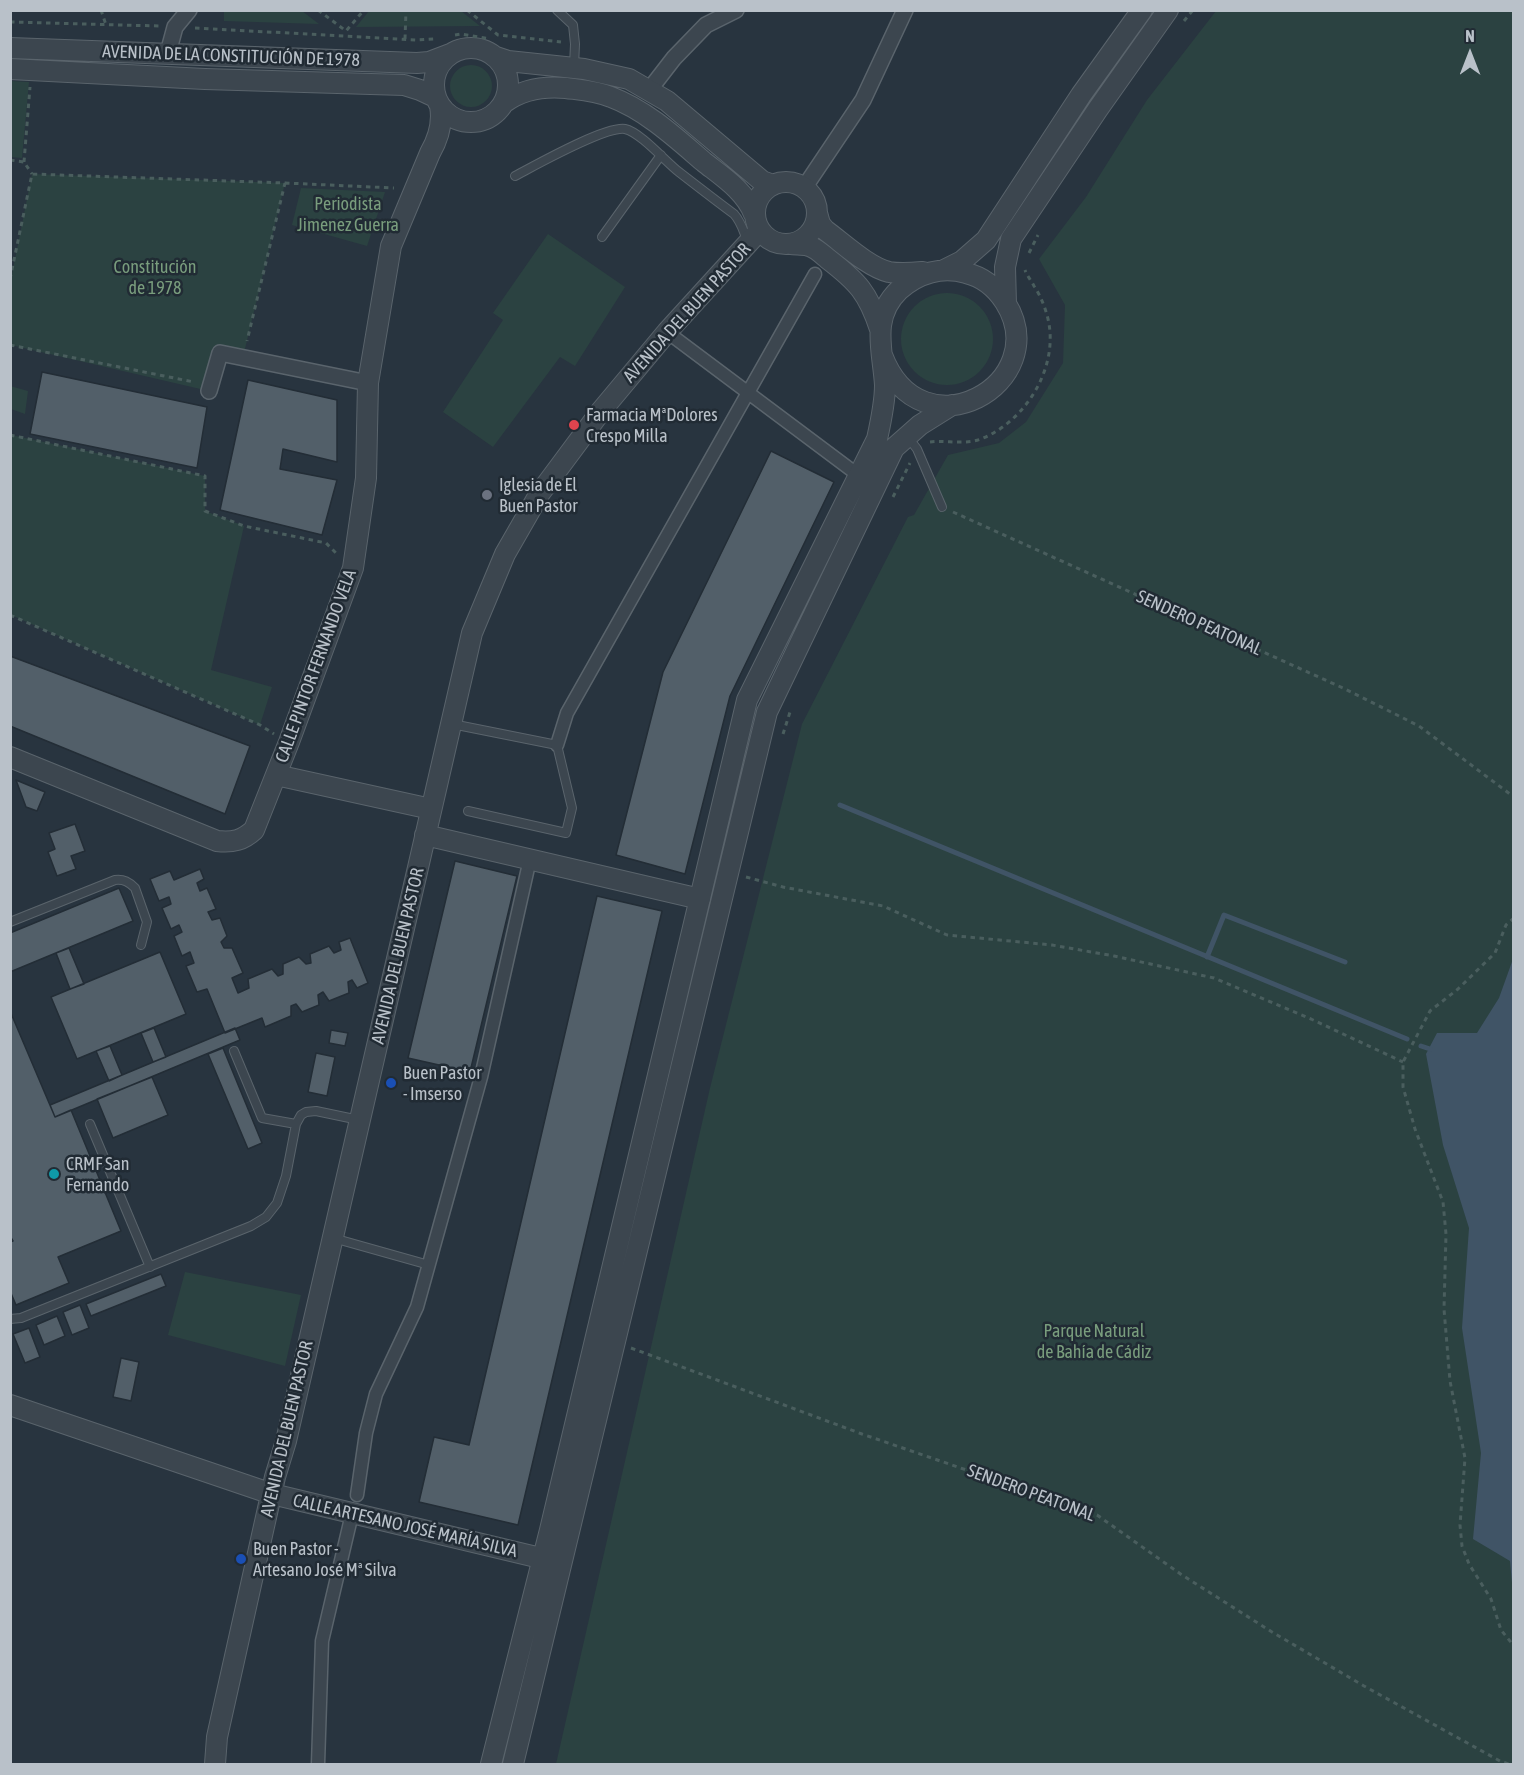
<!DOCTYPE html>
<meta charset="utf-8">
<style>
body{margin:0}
#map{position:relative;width:1524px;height:1775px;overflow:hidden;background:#28343f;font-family:"Asap Condensed",sans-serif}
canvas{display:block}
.frame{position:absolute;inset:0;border:12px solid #b9c1c9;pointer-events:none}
.north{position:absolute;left:1440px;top:24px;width:60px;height:60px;-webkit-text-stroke:4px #212b34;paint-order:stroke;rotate:0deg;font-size:16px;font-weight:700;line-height:24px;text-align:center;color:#b9c1c9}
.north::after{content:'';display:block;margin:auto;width:21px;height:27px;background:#b9c1c9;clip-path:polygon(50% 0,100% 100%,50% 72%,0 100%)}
</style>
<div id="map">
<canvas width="1524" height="1775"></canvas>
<div class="frame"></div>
<div class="north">N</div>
</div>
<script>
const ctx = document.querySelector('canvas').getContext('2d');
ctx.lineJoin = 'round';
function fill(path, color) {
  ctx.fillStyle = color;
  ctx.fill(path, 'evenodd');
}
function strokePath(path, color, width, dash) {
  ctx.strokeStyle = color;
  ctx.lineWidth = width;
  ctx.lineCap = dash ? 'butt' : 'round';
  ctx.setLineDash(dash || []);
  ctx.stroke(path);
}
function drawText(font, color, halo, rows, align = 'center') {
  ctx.font = font + ' "Asap Condensed",sans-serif';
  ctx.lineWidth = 5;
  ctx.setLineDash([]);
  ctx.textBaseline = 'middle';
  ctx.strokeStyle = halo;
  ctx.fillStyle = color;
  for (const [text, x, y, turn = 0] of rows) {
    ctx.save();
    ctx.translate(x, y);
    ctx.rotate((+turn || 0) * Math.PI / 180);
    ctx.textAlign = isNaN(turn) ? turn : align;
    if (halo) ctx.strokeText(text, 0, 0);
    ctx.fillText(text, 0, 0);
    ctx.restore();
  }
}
fill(new Path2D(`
 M 224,11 L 302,11 L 319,24 L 224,21 Z
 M 369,11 L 461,11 L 480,26 L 356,27 Z
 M 1216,11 L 1513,11 L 1513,1764 L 556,1764 L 710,1088 L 802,724 L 908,517 L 914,515 L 948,455 L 999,443 L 1026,422 L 1063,363 L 1065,305 L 1039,259 L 1086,197 L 1147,100 Z
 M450 86a21 21 0 1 1 42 0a21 21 0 1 1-42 0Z
 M 11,81 L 29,82 L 22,158 L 11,157 Z
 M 32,174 L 285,183 L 243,357 L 220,353 L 209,391 L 11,345 L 11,279 Z
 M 301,188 L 385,192 L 367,246 L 292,225 Z
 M 548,234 L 625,287 L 575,366 L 560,357 L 493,447 L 443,412 L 503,320 L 493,313 Z
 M901 339a46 46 0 1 1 92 0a46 46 0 1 1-92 0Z
 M 10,386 L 28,391 L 25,414 L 11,409 Z
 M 11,435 L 205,476 L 205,511 L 244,526 L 211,670 L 272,687 L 260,725 L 11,615 Z
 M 185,1272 L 301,1295 L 285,1366 L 168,1335 Z`), '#2b4241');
fill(new Path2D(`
 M 1513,959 L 1514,959 L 1513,1594 L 1510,1561 L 1473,1539 L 1481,1453 L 1462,1328 L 1469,1228 L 1443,1145 L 1426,1054 L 1437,1033 L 1477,1033 L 1499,998 Z`), '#405466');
strokePath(new Path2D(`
 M 840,805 L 1407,1039
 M 1207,957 L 1224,915 L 1345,962
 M 1421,1046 L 1430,1049`), '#405466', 5);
const building = new Path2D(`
 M 42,372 L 207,407 L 197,468 L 30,434 Z
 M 248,380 L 337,400 L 337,462 L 283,449 L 280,469 L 337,480 L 322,535 L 220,510 Z
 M 771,451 L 834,482 L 730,696 L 685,874 L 616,855 L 663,672 Z
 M 10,656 L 250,746 L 225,814 L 10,726 Z
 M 16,780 L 45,792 L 37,811 L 26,807 Z
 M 75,824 L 85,851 L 71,856 L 76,869 L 57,876 L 48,852 L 55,849 L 49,833 Z
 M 455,861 L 517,876 L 470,1072 L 408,1058 Z
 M 200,869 L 204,879 L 197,883 L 200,891 L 207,888 L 216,909 L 208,912 L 212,920 L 220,918 L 227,936 L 221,942 L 224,948 L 232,948 L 243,973 L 232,978 L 238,993 L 249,988 L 248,979 L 272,969 L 278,976 L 283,974 L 283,964 L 299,957 L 306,964 L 311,963 L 310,954 L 329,946 L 334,953 L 341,950 L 339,942 L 350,938 L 368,983 L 357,988 L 352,980 L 348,982 L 349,993 L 329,1001 L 323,992 L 318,995 L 319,1005 L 302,1012 L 296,1004 L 291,1006 L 291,1016 L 265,1027 L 262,1018 L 225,1033 L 207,989 L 197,992 L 186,966 L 194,963 L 190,952 L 182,956 L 174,936 L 182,932 L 179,925 L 171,929 L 162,908 L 171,904 L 169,897 L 159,901 L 150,879 L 170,871 L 174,880 Z
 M 119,888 L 133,921 L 10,972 L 10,933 Z
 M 597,896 L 662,911 L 518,1525 L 419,1502 L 434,1437 L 469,1445 Z
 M 69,948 L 84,984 L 70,989 L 56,953 Z
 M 160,952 L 186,1014 L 77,1059 L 51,997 Z
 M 10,1011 L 55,1117 L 71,1110 L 121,1231 L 58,1257 L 69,1283 L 16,1305 L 10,1291 L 10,1242 L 13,1241 L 10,1236 Z
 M 154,1028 L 166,1057 L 153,1062 L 141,1033 Z
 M 235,1028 L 240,1040 L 55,1117 L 50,1105 Z
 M 331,1030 L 348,1033 L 345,1046 L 329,1043 Z
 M 110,1046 L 122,1075 L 109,1081 L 96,1051 Z
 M 223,1048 L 262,1143 L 248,1149 L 208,1054 Z
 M 316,1053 L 335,1057 L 327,1096 L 308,1092 Z
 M 152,1077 L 168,1115 L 113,1138 L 97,1099 Z
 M 161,1274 L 166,1286 L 91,1316 L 86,1304 Z
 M 80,1305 L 89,1328 L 72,1335 L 63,1312 Z
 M 57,1316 L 65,1336 L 44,1345 L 36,1325 Z
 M 29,1328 L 40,1357 L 25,1363 L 13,1334 Z
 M 121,1358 L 139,1362 L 131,1401 L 113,1397 Z`);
fill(building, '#525f69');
strokePath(building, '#232d36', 1.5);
const service = new Path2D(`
 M 557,10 L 573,25 L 575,44 L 574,66
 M 515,176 C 536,165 605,126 625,129 C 640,132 666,162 679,172 C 697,186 715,200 734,214 C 742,223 743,231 748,242
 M 602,237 L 661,155
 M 907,436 L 917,449 L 942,507
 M 452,724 L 557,745 L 572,808 L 566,833 L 468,811
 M 10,922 L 115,880 C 124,879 129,882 135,888 L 147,922 L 141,945
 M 234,1051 L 262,1118 L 296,1124
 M 90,1124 L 150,1267
 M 333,1238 L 429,1265
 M 10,1319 L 21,1318 L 251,1226 L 266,1217 L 277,1203 L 286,1176 L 296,1124 L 301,1115 L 306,1112 L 316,1111 L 359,1120`);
const pedestrian = new Path2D(`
 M 667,332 L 858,475
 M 557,745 L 567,713 L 815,274
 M 357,1495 L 366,1433 L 376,1394 L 417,1307 L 481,1077 L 530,859
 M 318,1764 L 322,1641 L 352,1514`);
const minor = new Path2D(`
 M 168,53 L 175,27 L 189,10
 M 650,89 L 674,58 L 706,25 L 736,10
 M 804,188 L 863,100 L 905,10
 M 209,391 L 220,353 L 368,383`);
const tertiary = new Path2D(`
 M434 85a37 37 0 1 1 74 0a37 37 0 1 1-74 0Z
 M 10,48 L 417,63 L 429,62 L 450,54
 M 496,57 L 508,61 L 584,69 L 629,79 L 667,101 L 762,181 L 773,185
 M 10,69 L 205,79 L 404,85 L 420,90 L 435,97
 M 505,102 C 523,89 544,86 566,88 C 581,90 596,91 611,97 C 646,110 676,138 704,162 C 723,177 745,191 754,214
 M755 213a31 31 0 1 1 62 0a31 31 0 1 1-62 0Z
 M 817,213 L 820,224 L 825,230 C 843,243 868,267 889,272 C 900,274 911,273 923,272
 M 790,244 C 796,245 803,244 809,246 C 816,248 822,254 828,259 C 858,282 868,293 880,329
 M 944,270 L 962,261 L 986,240 L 1081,95 L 1142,10
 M 1006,304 L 1005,267 L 1011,239 L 1098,109 L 1168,10
 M 10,757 L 217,841 C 233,843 243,840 254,830 L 289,742 L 353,568 L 366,478 L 368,383 L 391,246 L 430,153 C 438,139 443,122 440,106
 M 276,775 L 431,809
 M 425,835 L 700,899
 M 10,1405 L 272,1494 L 553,1561
 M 215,1764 L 217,1737 L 275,1477 L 286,1441 L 472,633 L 505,554 L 540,493 L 601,411 L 667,332 L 760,230
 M 491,1764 L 550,1530 L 747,700 L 877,439 C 881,421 885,403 885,385 C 883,351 870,318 899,290 C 918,273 942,266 966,273 C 983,277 996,288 1005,302 C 1056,383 921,459 882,355
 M 513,1764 L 767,712 L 894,448 L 920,425 L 952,405`);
strokePath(service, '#5a646c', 10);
strokePath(pedestrian, '#5a646c', 15);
strokePath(minor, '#5a646c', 18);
strokePath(tertiary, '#5a646c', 22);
strokePath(new Path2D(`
 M 101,10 L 106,25
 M 318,10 L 346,31 L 364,10
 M 467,10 L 498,35 L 561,42
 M 1184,21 L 1193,10
 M 10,22 L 159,26
 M 195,28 L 417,40 L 434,39
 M 455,35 L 461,34 L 490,39
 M 405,39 L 406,10
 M 10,160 L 24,162 L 32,174
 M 24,162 L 30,87
 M 285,183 L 394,188
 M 1029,253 L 1038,235
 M 10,279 L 32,174 L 285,183 L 247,341
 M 10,345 L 194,382
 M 10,435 L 205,476 L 205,511 L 244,526 L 326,543 L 336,553
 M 930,442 C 947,440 964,445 981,439 C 1024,422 1057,371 1049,324 C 1047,312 1041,296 1034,286 C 1031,280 1027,276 1025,270
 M 893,497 L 910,463
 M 953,512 L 1343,688 L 1419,726 L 1514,797
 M 10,615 L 260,725 L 274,734
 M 783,734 L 791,709
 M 746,877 L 783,887 L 883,906 L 947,935 L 1052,945 L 1114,956 L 1214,978 L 1311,1019 L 1403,1062
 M 1514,918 L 1506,925 L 1495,953 L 1458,989 L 1430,1011 L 1403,1062 L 1403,1087 L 1415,1129 L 1443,1202 L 1446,1234 L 1444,1309 L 1450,1381 L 1465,1458 L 1460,1525 L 1462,1546 L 1469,1564 L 1491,1599 L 1501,1630 L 1514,1646
 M 631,1348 L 862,1434 L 1097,1515 L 1182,1575 L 1272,1632 L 1364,1686 L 1500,1761 L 1509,1764`), '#4a5e5e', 3, [4.5, 4.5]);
strokePath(service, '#3c464f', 8);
strokePath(pedestrian, '#3c464f', 12);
strokePath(minor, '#3c464f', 15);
strokePath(tertiary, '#3c464f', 20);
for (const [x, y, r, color] of [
 [574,425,6,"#e0444e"],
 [487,495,6,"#6b7280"],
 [391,1083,6,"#1a4fb4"],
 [54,1174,6,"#0f9aa8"],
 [241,1559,6,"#1a4fb4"]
]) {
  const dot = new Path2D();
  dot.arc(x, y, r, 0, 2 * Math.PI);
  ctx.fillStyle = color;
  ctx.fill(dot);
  strokePath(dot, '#212b34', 2);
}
drawText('18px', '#b9c1c9', '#212b34', [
 ["AVENIDA DE LA CONSTITUCIÓN DE 1978",231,56,2],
 ["AVENIDA DEL BUEN PASTOR",687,313,-48],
 ["SENDERO PEATONAL",1199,623,24],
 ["CALLE PINTOR FERNANDO VELA",316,666,-70],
 ["AVENIDA DEL BUEN PASTOR",398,956,-77],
 ["AVENIDA DEL BUEN PASTOR",287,1429,-77],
 ["SENDERO PEATONAL",1031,1493,20],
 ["CALLE ARTESANO JOSÉ MARÍA SILVA",405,1526,13]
]);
drawText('18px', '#799d7d', '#212b34', [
 ["Periodista",348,204],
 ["Jimenez Guerra",348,225],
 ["Constitución",155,267],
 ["de 1978",155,288],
 ["Parque Natural",1094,1331],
 ["de Bahía de Cádiz",1094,1352]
]);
drawText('18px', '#b9c1c9', '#212b34', [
 ["Farmacia MªDolores",586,415],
 ["Crespo Milla",586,436],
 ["Iglesia de El",499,485],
 ["Buen Pastor",499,506],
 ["Buen Pastor",403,1073],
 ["- Imserso",403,1094],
 ["CRMF San",66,1164],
 ["Fernando",66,1185],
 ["Buen Pastor -",253,1549],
 ["Artesano José Mª Silva",253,1570]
], 'left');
</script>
